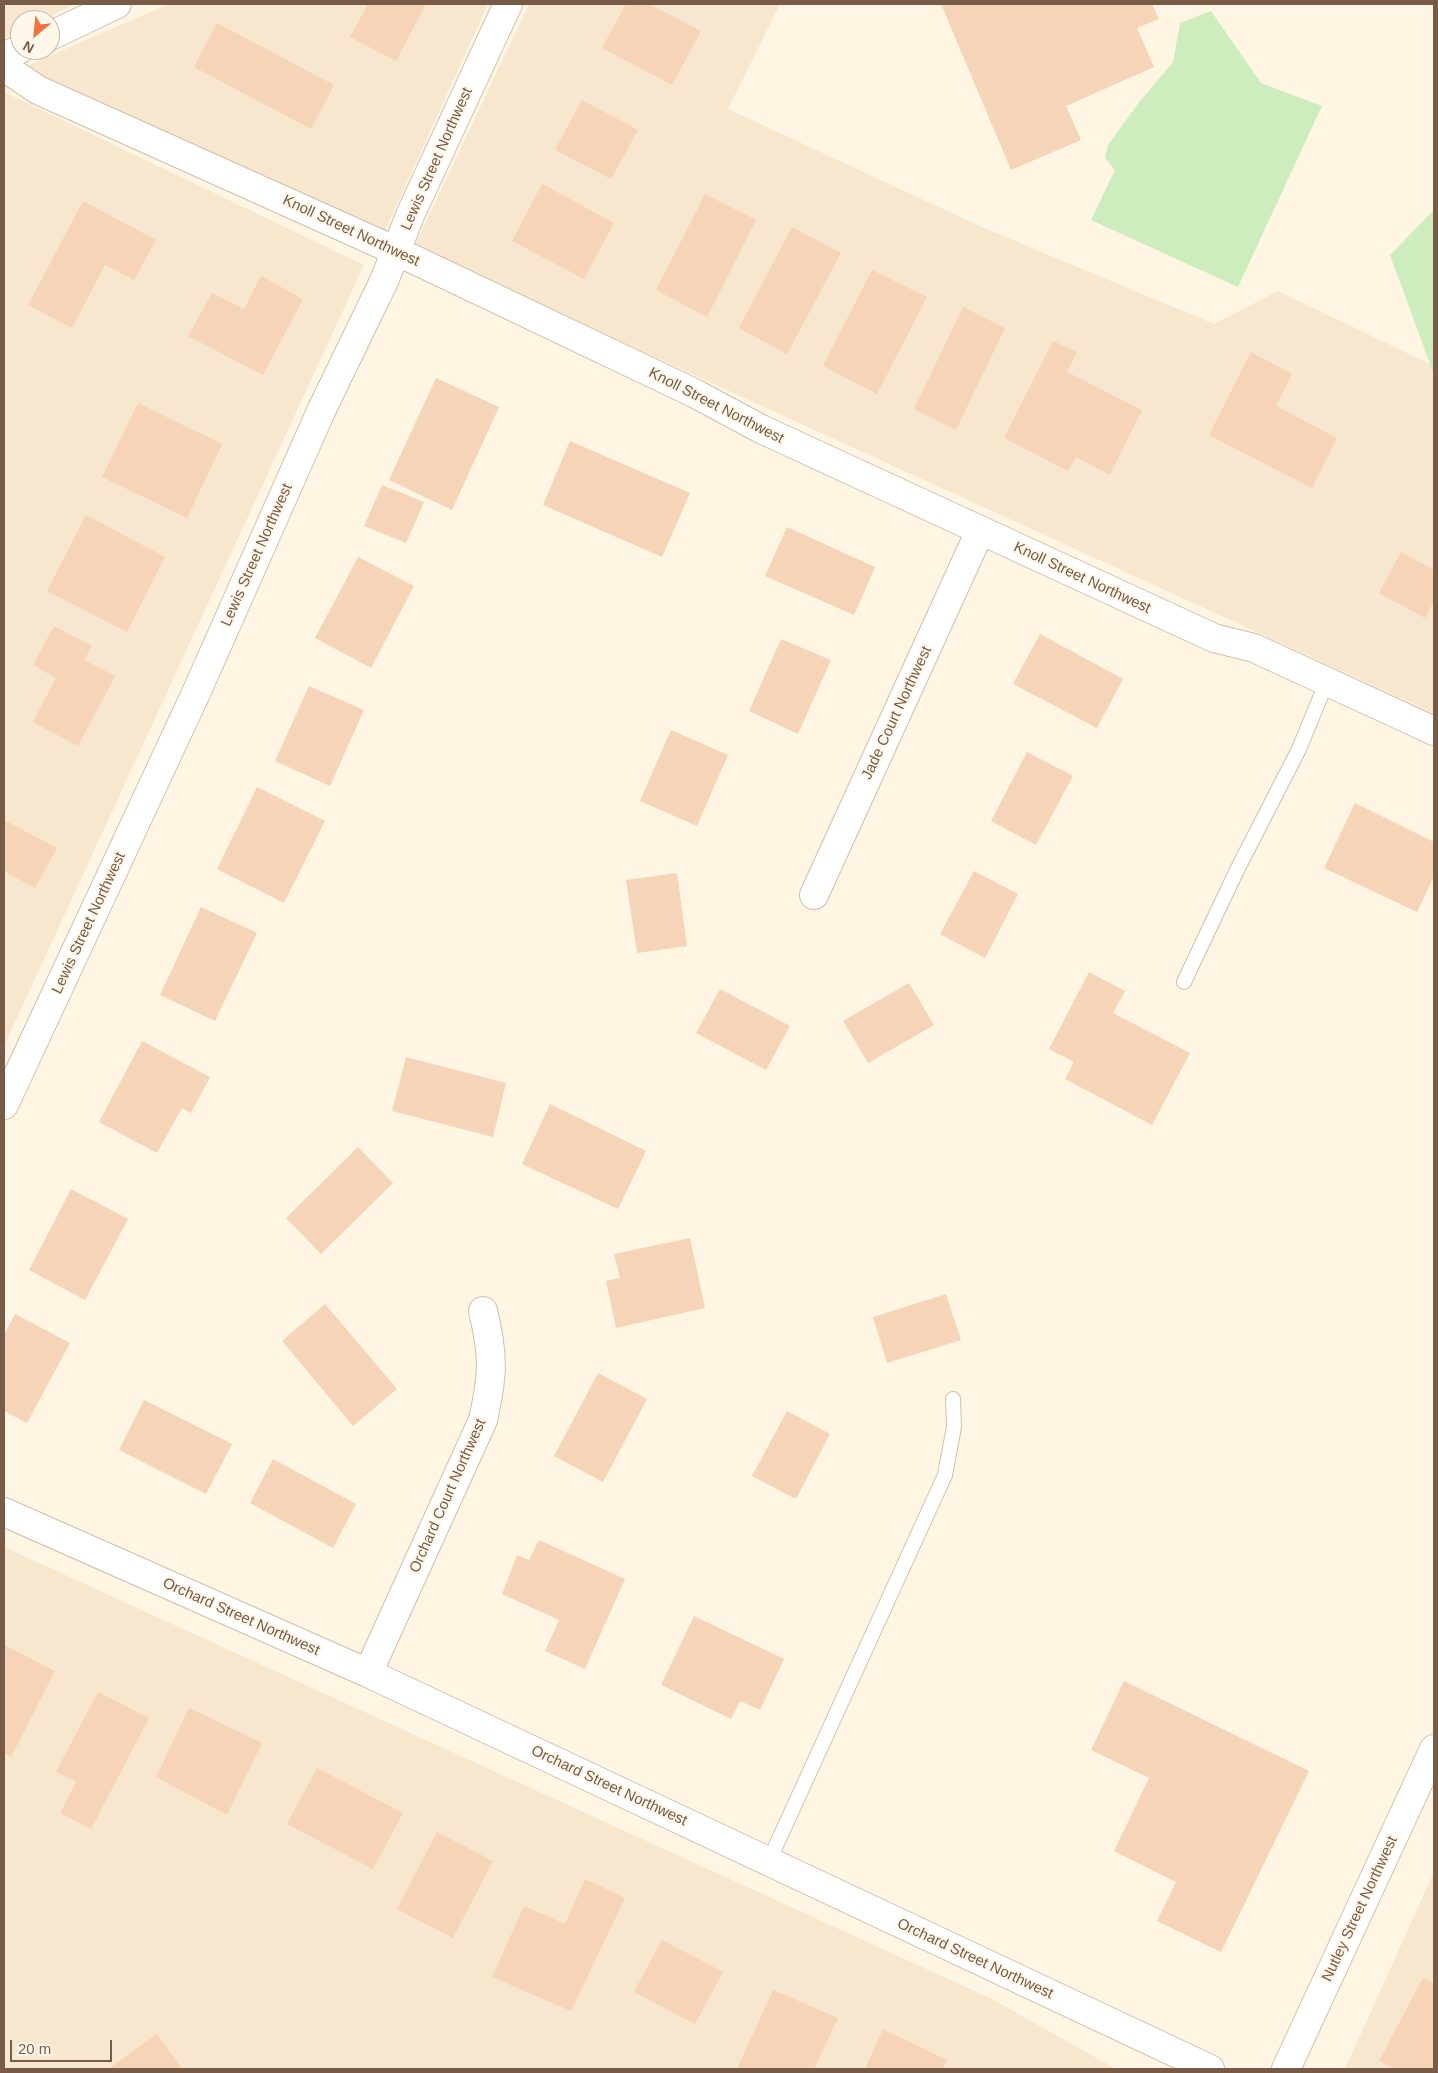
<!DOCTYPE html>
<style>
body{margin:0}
#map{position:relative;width:1438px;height:2073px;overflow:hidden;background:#fef5e2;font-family:Helvetica,sans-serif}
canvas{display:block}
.frame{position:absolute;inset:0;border:5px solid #785b46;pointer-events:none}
.north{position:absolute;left:10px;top:10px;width:50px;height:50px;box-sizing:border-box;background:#fff8ea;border:1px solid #c9b9a8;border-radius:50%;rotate:208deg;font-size:14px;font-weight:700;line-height:20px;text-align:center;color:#785b46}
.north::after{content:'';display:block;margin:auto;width:18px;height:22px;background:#f4713b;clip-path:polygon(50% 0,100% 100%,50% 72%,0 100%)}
.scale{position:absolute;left:10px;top:2040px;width:102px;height:22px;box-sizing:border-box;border:2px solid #785b46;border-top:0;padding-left:6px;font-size:15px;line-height:18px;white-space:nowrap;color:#785b46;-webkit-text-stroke:4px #fff8ea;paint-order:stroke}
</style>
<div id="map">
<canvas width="1438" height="2073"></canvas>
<div class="frame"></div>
<div class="north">N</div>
<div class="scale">20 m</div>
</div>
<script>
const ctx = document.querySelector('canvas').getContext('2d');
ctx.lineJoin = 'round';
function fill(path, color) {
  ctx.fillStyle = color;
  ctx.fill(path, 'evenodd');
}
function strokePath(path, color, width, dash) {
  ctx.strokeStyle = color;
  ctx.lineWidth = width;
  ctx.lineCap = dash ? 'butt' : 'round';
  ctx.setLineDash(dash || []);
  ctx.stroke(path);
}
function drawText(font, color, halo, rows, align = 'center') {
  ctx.font = font + ' Helvetica,sans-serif';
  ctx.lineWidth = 4.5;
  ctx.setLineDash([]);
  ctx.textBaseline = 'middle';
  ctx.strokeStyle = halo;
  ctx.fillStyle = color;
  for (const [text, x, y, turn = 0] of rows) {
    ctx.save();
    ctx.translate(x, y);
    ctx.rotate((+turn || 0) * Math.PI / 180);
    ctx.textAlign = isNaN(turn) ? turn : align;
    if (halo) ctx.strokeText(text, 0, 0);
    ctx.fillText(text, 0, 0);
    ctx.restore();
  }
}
fill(new Path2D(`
 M 4,4 L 75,4 L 43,20 L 20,20 L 20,31 L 4,39 Z
 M 169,4 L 488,4 L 384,233 L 22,68 Z
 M 529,4 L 780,4 L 728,109 L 984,228 L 1214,324 L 1278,291 L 1434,366 L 1434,713 L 414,247 Z
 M 4,92 L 364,265 L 4,1046 Z
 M 4,1547 L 992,1999 L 1116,2069 L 4,2069 Z
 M 1434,1872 L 1434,2069 L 1345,2069 Z`), '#f7e7cf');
fill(new Path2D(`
 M 1211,11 L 1261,83 L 1322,106 L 1238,287 L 1091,220 L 1115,170 L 1105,158 L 1108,145 L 1140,101 L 1173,62 L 1180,23 Z
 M 1434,210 L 1434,375 L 1390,255 Z`), '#ceedbf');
fill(new Path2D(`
 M 368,4 L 426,4 L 396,61 L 350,37 Z
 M 626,4 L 649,4 L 701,31 L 672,85 L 602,48 Z
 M 941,4 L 1152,4 L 1159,19 L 1137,28 L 1154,67 L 1066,106 L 1081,140 L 1011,170 Z
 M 217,23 L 334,85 L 311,129 L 194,67 Z
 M 582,100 L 638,130 L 611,179 L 555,150 Z
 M 542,184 L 614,223 L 584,279 L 512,241 Z
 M 705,194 L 756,220 L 707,317 L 656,290 Z
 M 83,201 L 156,240 L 134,280 L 105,265 L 72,328 L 28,305 Z
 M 792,227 L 841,253 L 787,354 L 739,328 Z
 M 872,270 L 927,297 L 877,394 L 823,366 Z
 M 261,276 L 303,299 L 263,375 L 188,336 L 212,293 L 244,309 Z
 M 963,307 L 1005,328 L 956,430 L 914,409 Z
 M 1053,341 L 1077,352 L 1067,372 L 1142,410 L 1110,475 L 1076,457 L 1068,471 L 1004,438 Z
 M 1251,352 L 1292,374 L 1276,406 L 1337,438 L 1312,488 L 1209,435 Z
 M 436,378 L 499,407 L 452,510 L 389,480 Z
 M 138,403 L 222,444 L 187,518 L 102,477 Z
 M 570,441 L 690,493 L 662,557 L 543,505 Z
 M 382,485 L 424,502 L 406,543 L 364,526 Z
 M 86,515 L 165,557 L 127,632 L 47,591 Z
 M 787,527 L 875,567 L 854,615 L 765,576 Z
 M 1401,552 L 1434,570 L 1434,601 L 1425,618 L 1379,593 Z
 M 358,557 L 414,586 L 371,668 L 315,638 Z
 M 54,626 L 92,646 L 84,660 L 115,676 L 78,746 L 33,722 L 56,678 L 33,665 Z
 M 1040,634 L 1123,679 L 1097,728 L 1013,684 Z
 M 781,639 L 831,660 L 798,734 L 749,711 Z
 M 309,686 L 364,710 L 330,786 L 275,761 Z
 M 671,730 L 728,755 L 697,826 L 640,801 Z
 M 1027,752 L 1073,776 L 1036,845 L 991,821 Z
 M 257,787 L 325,821 L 284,903 L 217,869 Z
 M 1355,803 L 1434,842 L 1434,876 L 1417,912 L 1324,868 Z
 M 4,820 L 57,848 L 35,888 L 4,871 Z
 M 974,871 L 1018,894 L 985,958 L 940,934 Z
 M 677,873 L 687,946 L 637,953 L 626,880 Z
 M 201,907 L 257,933 L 215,1021 L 160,995 Z
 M 1089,972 L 1125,991 L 1113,1013 L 1190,1053 L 1152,1125 L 1065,1079 L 1074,1062 L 1049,1049 Z
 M 909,983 L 934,1025 L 868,1063 L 843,1021 Z
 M 720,989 L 790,1026 L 766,1070 L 696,1033 Z
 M 142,1041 L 210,1077 L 191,1113 L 182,1108 L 157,1153 L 99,1122 Z
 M 406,1057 L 506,1083 L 493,1137 L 392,1111 Z
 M 550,1104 L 646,1151 L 618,1209 L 522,1164 Z
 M 358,1147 L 393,1183 L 321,1254 L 286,1218 Z
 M 71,1189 L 128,1219 L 85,1300 L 29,1270 Z
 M 690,1238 L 705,1308 L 616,1328 L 606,1281 L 620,1278 L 614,1254 Z
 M 946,1294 L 961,1340 L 887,1363 L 873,1317 Z
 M 325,1304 L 397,1389 L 353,1426 L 282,1341 Z
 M 15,1314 L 70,1343 L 27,1423 L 4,1411 L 4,1335 Z
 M 598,1373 L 647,1399 L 603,1482 L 554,1456 Z
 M 144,1400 L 232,1444 L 206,1494 L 119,1450 Z
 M 787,1411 L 830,1434 L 796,1499 L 752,1476 Z
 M 273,1459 L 356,1504 L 333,1548 L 250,1503 Z
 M 539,1540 L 625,1579 L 585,1669 L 545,1651 L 559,1620 L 502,1594 L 517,1555 L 529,1560 Z
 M 694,1616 L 784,1659 L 760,1710 L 740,1701 L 731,1719 L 661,1685 Z
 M 4,1645 L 55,1671 L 11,1757 L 4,1753 Z
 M 1124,1681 L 1309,1771 L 1221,1952 L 1157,1921 L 1176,1882 L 1114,1851 L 1149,1778 L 1091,1750 Z
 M 98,1692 L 149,1718 L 91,1829 L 60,1813 L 76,1782 L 56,1772 Z
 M 189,1708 L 262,1743 L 227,1815 L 156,1777 Z
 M 317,1768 L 403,1813 L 373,1869 L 287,1824 Z
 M 437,1832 L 493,1861 L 453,1938 L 397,1909 Z
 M 585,1879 L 625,1898 L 571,2011 L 492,1977 L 524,1906 L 565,1924 Z
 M 662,1940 L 723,1972 L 695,2024 L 634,1992 Z
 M 1423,1978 L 1434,1983 L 1434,2069 L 1395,2069 L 1379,2061 Z
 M 773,1990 L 838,2018 L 814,2069 L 737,2069 Z
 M 883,2029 L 947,2060 L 943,2069 L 865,2069 Z
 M 157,2034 L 182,2069 L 108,2069 Z`), '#f6d4b7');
const lane = new Path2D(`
 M 1184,982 L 1237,870 L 1299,749 L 1327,681
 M 769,1861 L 945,1475 L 954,1427 L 953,1399`);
const street = new Path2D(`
 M 50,36 L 117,4
 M 4,57 L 20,49
 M 4,67 L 38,90 L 396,251 L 694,393 L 761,429 L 1214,638 L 1254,648 L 1434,731
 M 814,895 L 980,531
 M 4,1105 L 196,693 L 322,409 L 384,281 L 411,213 L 508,4
 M 4,1512 L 368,1673 L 1210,2069
 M 368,1673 L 483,1420 C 493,1375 494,1356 483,1311`);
const secondary = new Path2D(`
 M 1286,2069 L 1434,1749`);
strokePath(lane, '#d2bfaa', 16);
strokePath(street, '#d2bfaa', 30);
strokePath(secondary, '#d6bfa7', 30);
strokePath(lane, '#fff', 14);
strokePath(street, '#fff', 28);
strokePath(secondary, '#fff', 28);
drawText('15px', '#785b46', '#fff8ea', [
 ["Lewis Street Northwest",437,159,-66],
 ["Knoll Street Northwest",351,231,25],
 ["Knoll Street Northwest",716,406,27],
 ["Lewis Street Northwest",257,555,-66],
 ["Knoll Street Northwest",1082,578,25],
 ["Jade Court Northwest",897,713,-65],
 ["Lewis Street Northwest",89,923,-65],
 ["Orchard Court Northwest",448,1496,-66],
 ["Orchard Street Northwest",241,1617,24],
 ["Orchard Street Northwest",609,1786,25],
 ["Nutley Street Northwest",1360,1909,-65],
 ["Orchard Street Northwest",975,1959,25]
]);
</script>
